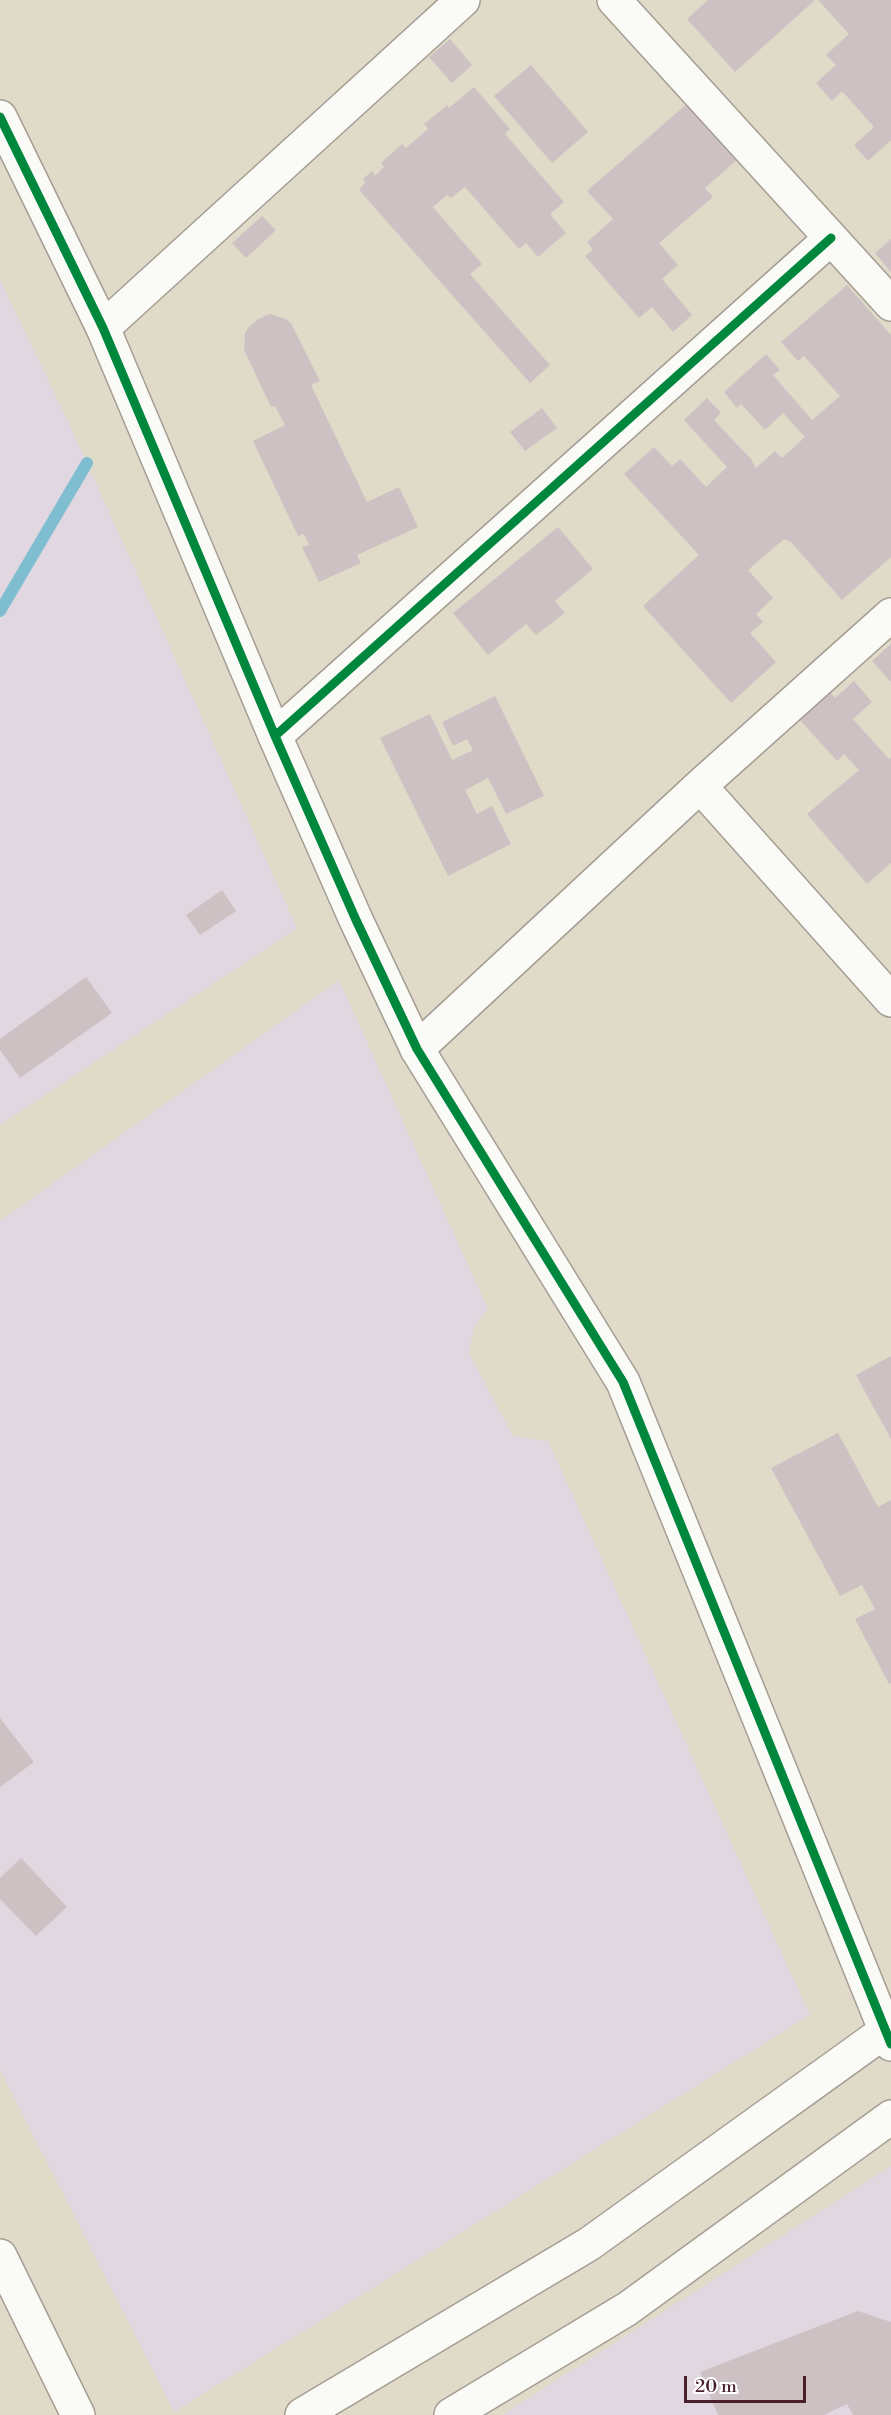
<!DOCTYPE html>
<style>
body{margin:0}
#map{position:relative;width:891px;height:2415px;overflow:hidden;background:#dfdbc8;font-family:"Libre Bodoni",serif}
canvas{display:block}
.scale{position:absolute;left:684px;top:2376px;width:122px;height:27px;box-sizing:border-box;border:3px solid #4a1f2b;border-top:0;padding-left:8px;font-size:18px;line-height:21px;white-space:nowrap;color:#4a1f2b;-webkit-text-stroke:4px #fff;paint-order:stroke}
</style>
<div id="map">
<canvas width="891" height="2415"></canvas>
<div class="scale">20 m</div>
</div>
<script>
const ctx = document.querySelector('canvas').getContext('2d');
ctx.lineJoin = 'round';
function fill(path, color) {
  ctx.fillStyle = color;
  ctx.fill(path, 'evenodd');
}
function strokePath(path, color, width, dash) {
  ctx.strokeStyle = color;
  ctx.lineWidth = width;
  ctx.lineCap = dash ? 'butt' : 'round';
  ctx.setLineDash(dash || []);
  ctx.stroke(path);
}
fill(new Path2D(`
 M 0,280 L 67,419 L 297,928 L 0,1125 Z
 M 339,980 L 488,1309 L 474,1327 L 469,1353 L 513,1436 L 548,1441 L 810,2015 L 174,2412 L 0,2070 L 0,1221 Z
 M 891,2166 L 891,2415 L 502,2415 Z`), '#e1d7e0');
strokePath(new Path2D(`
 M 0,611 L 87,463`), '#7fbed0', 12);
fill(new Path2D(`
 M 708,0 L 815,0 L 735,72 L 687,19 Z
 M 818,0 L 891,0 L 891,140 L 868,161 L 854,145 L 874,127 L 842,91 L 832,101 L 816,83 L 836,65 L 826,55 L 849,34 Z
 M 450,39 L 472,65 L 452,83 L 429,57 Z
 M 531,65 L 588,132 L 552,163 L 494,96 Z
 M 474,87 L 510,129 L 505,134 L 564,202 L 550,214 L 566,233 L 538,257 L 526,243 L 519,249 L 465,187 L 451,198 L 447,195 L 433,207 L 482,264 L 470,274 L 550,365 L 530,383 L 359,190 L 365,183 L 363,179 L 372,171 L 375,176 L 384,167 L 381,163 L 402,144 L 406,148 L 428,129 L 424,124 L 447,105 L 449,108 Z
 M 690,101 L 739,158 L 705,188 L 713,197 L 659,243 L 678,265 L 662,279 L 692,315 L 673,332 L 652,307 L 639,318 L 585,256 L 593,250 L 587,242 L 613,219 L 587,191 Z
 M 262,216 L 276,230 L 246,258 L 232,243 Z
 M 891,239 L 891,272 L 875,253 Z
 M 847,285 L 891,335 L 891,557 L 842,600 L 791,542 L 784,539 L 748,570 L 773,598 L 756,614 L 763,622 L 750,633 L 776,662 L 731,703 L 643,606 L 699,555 L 624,474 L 654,447 L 672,466 L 680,459 L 706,487 L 727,467 L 684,420 L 707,398 L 721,413 L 714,420 L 751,459 L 756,468 L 775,451 L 782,458 L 805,437 L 783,413 L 765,430 L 741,404 L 737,408 L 724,392 L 766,354 L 780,370 L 773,375 L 812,420 L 840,396 L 804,356 L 798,361 L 781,342 Z
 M 270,314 L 286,319 L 291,323 L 320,381 L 311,385 L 367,502 L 399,487 L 418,527 L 357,555 L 361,563 L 319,582 L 302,547 L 309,545 L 304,534 L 298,536 L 253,441 L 285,425 L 275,406 L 271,407 L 244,350 L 245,333 L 249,327 L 258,319 Z
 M 542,408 L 557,428 L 525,451 L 510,432 Z
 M 558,527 L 593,569 L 555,601 L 565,613 L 536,635 L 526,624 L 488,655 L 453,613 Z
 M 891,644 L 891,682 L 872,661 Z
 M 854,681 L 872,702 L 853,719 L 889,759 L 891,757 L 891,863 L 867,884 L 807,814 L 859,770 L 844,754 L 837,761 L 799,719 L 830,692 L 835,698 Z
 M 495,696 L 544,796 L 506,814 L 488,778 L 465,790 L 477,814 L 492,806 L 511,844 L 448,876 L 380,738 L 430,714 L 452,760 L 473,750 L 467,739 L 453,746 L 442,722 Z
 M 222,890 L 236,911 L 200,935 L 186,915 Z
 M 86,977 L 112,1013 L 20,1078 L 0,1050 L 0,1039 Z
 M 891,1356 L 891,1439 L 856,1375 Z
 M 838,1433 L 878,1507 L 891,1500 L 891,1683 L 889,1684 L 855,1619 L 875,1609 L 862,1585 L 840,1596 L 771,1468 Z
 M 0,1718 L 34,1762 L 0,1787 Z
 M 21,1858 L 67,1907 L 36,1936 L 0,1899 L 0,1878 Z
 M 858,2311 L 891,2322 L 891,2415 L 853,2415 L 847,2404 L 824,2415 L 718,2415 L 700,2372 Z`), '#cec1c4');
const minor = new Path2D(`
 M 614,0 L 891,304
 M 103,328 L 463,0
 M 275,736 L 831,238
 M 700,786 L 891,1000
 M 417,1049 L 700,786 L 891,615
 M 0,2256 L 78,2415`);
const tertiary = new Path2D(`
 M 0,117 L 103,328 L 275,736 L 356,920 L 417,1049 L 623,1382 L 891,2044
 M 302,2415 L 589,2244 L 891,2027
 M 451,2415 L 627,2309 L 891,2117`);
strokePath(minor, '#a59d94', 36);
strokePath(tertiary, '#a59d94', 36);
strokePath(minor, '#fafaf7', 33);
strokePath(tertiary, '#fafaf7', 33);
strokePath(new Path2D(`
 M 0,117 L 103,328 L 275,736 L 356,920 L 417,1049 L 623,1382 L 891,2044
 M 275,736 L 831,238`), '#00873e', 9);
</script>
